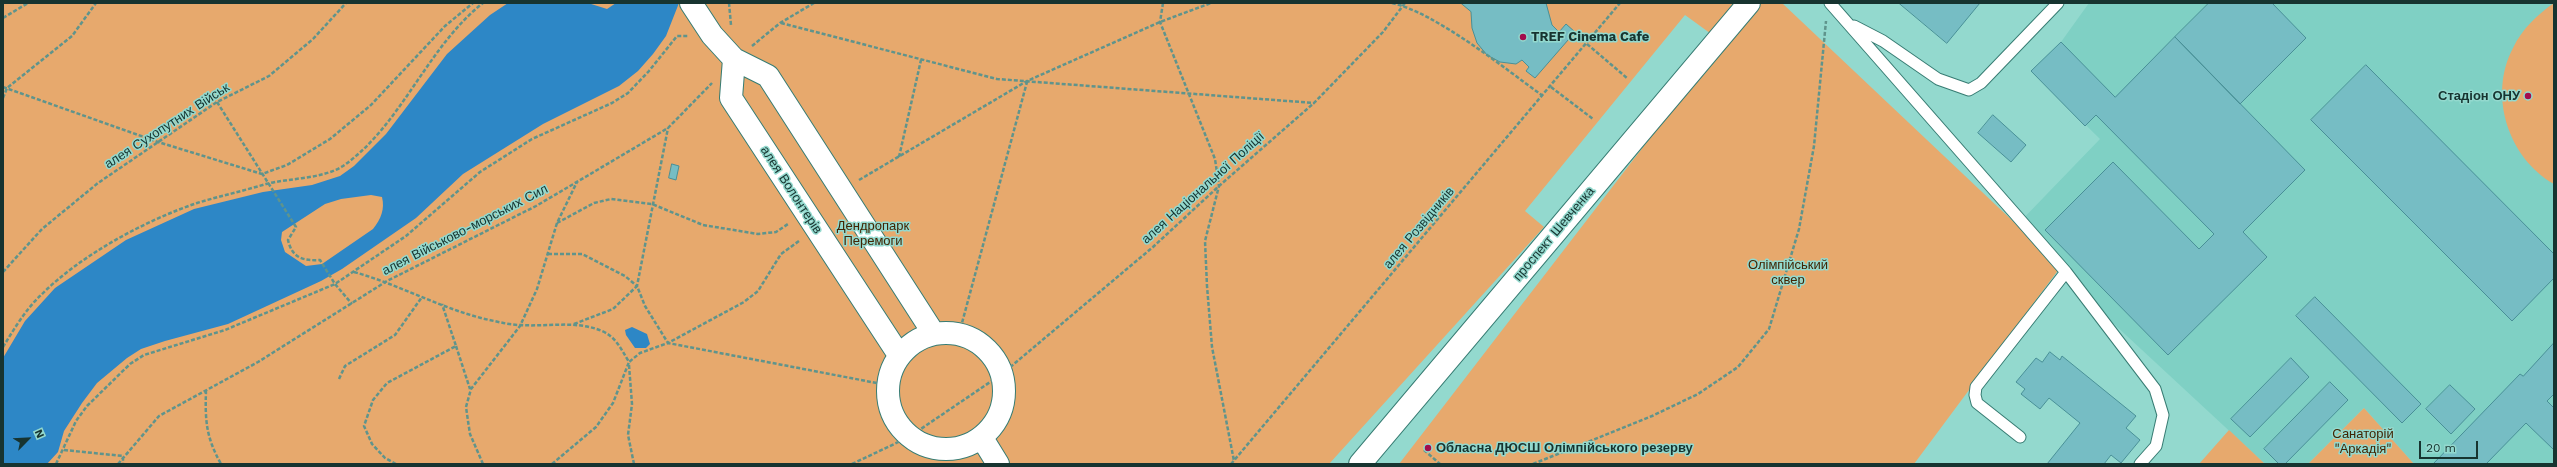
<!DOCTYPE html>
<meta charset="utf-8">
<style>
body{margin:0}
#map{position:relative;width:2557px;height:467px;overflow:hidden;background:#93d9ce;font-family:"Work Sans",sans-serif}
canvas{display:block}
.frame{position:absolute;inset:0;border:4px solid #173430;pointer-events:none}
.north{position:absolute;left:8px;top:419px;width:40px;height:40px;-webkit-text-stroke:3px #93d9ce;paint-order:stroke;rotate:66deg;font-size:11px;font-weight:700;line-height:16px;text-align:center;color:#173430}
.north::after{content:'';display:block;margin:auto;width:14px;height:18px;background:#173430;clip-path:polygon(50% 0,100% 100%,50% 72%,0 100%)}
.scale{position:absolute;left:2419px;top:441px;width:59px;height:18px;box-sizing:border-box;border:2px solid #173430;border-top:0;padding-left:5px;font-size:12px;line-height:14px;white-space:nowrap;color:#173430;-webkit-text-stroke:3px #93d9ce;paint-order:stroke}
</style>
<div id="map">
<canvas width="2557" height="467"></canvas>
<div class="frame"></div>
<div class="north">N</div>
<div class="scale">20 m</div>
</div>
<script>
const ctx = document.querySelector('canvas').getContext('2d');
ctx.lineJoin = 'round';
function fill(path, color) {
  ctx.fillStyle = color;
  ctx.fill(path, 'evenodd');
}
function strokePath(path, color, width, dash) {
  ctx.strokeStyle = color;
  ctx.lineWidth = width;
  ctx.lineCap = dash ? 'butt' : 'round';
  ctx.setLineDash(dash || []);
  ctx.stroke(path);
}
function drawText(font, color, halo, rows, align = 'center') {
  ctx.font = font + ' "Work Sans",sans-serif';
  ctx.lineWidth = 3;
  ctx.setLineDash([]);
  ctx.textBaseline = 'middle';
  ctx.strokeStyle = halo;
  ctx.fillStyle = color;
  for (const [text, x, y, turn = 0] of rows) {
    ctx.save();
    ctx.translate(x, y);
    ctx.rotate((+turn || 0) * Math.PI / 180);
    ctx.textAlign = isNaN(turn) ? turn : align;
    if (halo) ctx.strokeText(text, 0, 0);
    ctx.fillText(text, 0, 0);
    ctx.restore();
  }
}
fill(new Path2D(`
 M 2089,3 L 2554,3 L 2554,463 L 2414,464 L 2364,408 L 2308,464 L 2265,464 L 2073,286 L 2017,225 L 2100,139 L 2031,71 L 2061,42 Z`), '#7fd0c4');
fill(new Path2D(`
 M 3,3 L 1743,3 L 1714,36 L 1685,15 L 1525,211 L 1544,227 L 1329,464 L 3,464 Z
 M 1754,3 L 1782,3 L 2017,225 L 2059,269 L 1914,464 L 1399,464 Z
 M 2554,3 L 2554,184 C 2508,158 2488,95 2513,48 C 2522,29 2537,15 2554,3 Z
 M 2364,408 L 2414,464 L 2308,464 Z
 M 2229,430 L 2265,464 L 2199,464 Z`), '#e7a96d');
fill(new Path2D(`
 M 508,3 L 588,3 L 607,9 L 616,3 L 679,3 L 666,36 L 653,54 L 638,71 L 619,86 L 543,124 L 463,174 L 416,218 L 342,269 L 321,281 L 228,324 L 165,341 L 141,349 L 127,358 L 97,383 L 82,403 L 64,431 L 58,452 L 47,464 L 3,464 L 3,358 L 25,321 L 55,288 L 126,240 L 194,209 L 263,192 L 312,185 L 340,176 L 354,166 L 386,134 L 447,54 L 490,15 ZM 371,195 L 382,197 C 385,209 381,219 373,229 L 322,264 L 306,266 L 285,252 L 281,240 L 282,232 L 325,204 L 341,199 Z
 M 632,327 L 647,334 L 650,344 L 646,348 L 635,348 L 626,335 L 625,330 Z`), '#2d87c6');
const building = new Path2D(`
 M 1461,3 L 1546,3 L 1552,25 L 1559,32 L 1566,24 L 1575,32 L 1535,78 L 1526,71 L 1529,67 L 1522,60 L 1516,64 L 1500,62 L 1487,55 L 1477,43 L 1472,28 L 1471,12 Z
 M 1899,3 L 1980,3 L 1947,43 Z
 M 2209,3 L 2272,3 L 2306,38 L 2240,104 L 2175,37 Z
 M 2175,37 L 2305,170 L 2243,232 L 2267,257 L 2168,355 L 2045,230 L 2113,162 L 2199,249 L 2214,234 L 2096,115 L 2085,126 L 2031,71 L 2061,42 L 2115,97 Z
 M 2366,65 L 2554,254 L 2554,278 L 2512,321 L 2311,120 Z
 M 1993,115 L 2026,145 L 2011,162 L 1978,133 Z
 M 672,164 L 679,166 L 676,180 L 669,178 Z
 M 2315,297 L 2421,404 L 2402,423 L 2296,316 Z
 M 2554,343 L 2554,394 L 2547,401 L 2554,408 L 2554,450 L 2526,423 L 2486,464 L 2433,464 L 2520,374 L 2523,376 Z
 M 2050,352 L 2060,360 L 2062,356 L 2136,416 L 2126,428 L 2140,440 L 2121,463 L 2111,455 L 2104,464 L 2047,464 L 2080,423 L 2049,398 L 2040,409 L 2021,394 L 2025,389 L 2016,382 L 2036,358 L 2042,362 Z
 M 2291,358 L 2309,377 L 2250,437 L 2231,419 Z
 M 2330,382 L 2348,400 L 2285,464 L 2279,464 L 2264,449 Z
 M 2450,385 L 2475,409 L 2451,434 L 2426,409 Z`);
fill(building, '#76bdc4');
strokePath(building, '#499097', 1);
const lane = new Path2D(`
 M 1830,3 L 2066,272 L 2155,389 L 2163,415 L 2156,446 L 2140,464
 M 1854,26 L 1883,41 L 1938,79 L 1969,90 L 1981,83 L 2058,3
 M 2020,437 L 1977,403 L 1975,395 L 1976,387 L 2066,272`);
const street = new Path2D(`
 M 691,3 L 712,35 L 734,59 L 768,76 L 934,334
 M 734,59 L 731,98 L 899,355
 M888 391a58 58 0 1 1 116 0a58 58 0 1 1-116 0Z
 M 982,438 L 998,464`);
const secondary = new Path2D(`
 M 1360,464 L 1749,3`);
strokePath(lane, '#377c73', 13);
strokePath(street, '#377c73', 24);
strokePath(secondary, '#377c73', 24);
strokePath(new Path2D(`
 M 729,3 L 731,25
 M 1163,3 L 1160,22 L 1215,159 L 1219,186 L 1205,241 L 1207,286 L 1212,347 L 1234,461
 M 1392,3 C 1436,13 1504,68 1543,96
 M 3,18 L 28,3
 M 781,23 L 997,79 L 1314,103
 M 1587,44 L 1627,78
 M 752,46 L 780,23 L 814,3
 M 3,87 L 158,142 L 262,174 L 287,165 L 330,139 L 371,105 L 445,26 L 473,3
 M 1551,87 L 1593,119
 M 3,98 L 7,88 L 72,36 L 96,3
 M 217,102 L 296,227 L 288,240 C 292,258 303,261 320,260 L 335,284 L 352,304
 M 899,157 L 921,60
 M 859,180 L 1027,81 L 1160,22 L 1211,3
 M 557,223 L 594,203 L 611,199 L 652,204 L 703,225 L 758,234 L 776,232 L 788,224
 M 548,254 L 582,254 L 625,276 L 637,286 L 668,128
 M 3,272 L 42,229 L 98,183 L 217,102 L 269,76 L 313,39 L 346,3
 M 354,272 C 401,285 445,311 494,321 C 503,323 512,325 521,325 C 548,327 576,320 602,331 C 616,337 621,349 629,362 L 640,353 L 668,343 L 887,385
 M 574,324 L 613,309 L 637,286 L 645,306 L 668,343 L 744,302 L 758,291 L 781,254 L 799,241
 M 959,334 L 1027,82
 M 456,346 L 470,389
 M 3,347 C 14,329 26,309 41,295 C 81,255 144,221 197,203 C 220,196 243,191 266,184 C 289,178 323,179 343,166 C 401,126 427,47 483,3
 M 629,365 L 632,404 L 628,435 L 634,464
 M 339,379 L 345,366 L 395,335 L 422,297
 M 206,390 C 205,421 206,437 221,464
 M 64,450 L 123,456 L 123,464
 M 1424,450 L 1440,464
 M 56,464 L 76,421 L 87,406 L 130,364 L 144,355 L 225,330 L 335,284 L 406,236 L 480,172 L 532,139 L 612,103 L 628,93 L 649,71 L 677,36 L 688,36
 M 118,464 L 159,416 L 258,362 L 387,281 L 536,206 L 587,176 L 668,128 L 712,83
 M 396,464 L 385,458 L 372,444 L 364,426 L 373,400 L 387,383 L 456,346 L 442,304
 M 483,464 L 470,434 L 468,421 L 466,407 L 471,389 L 520,326 L 537,289 L 557,223 L 577,182
 M 552,464 L 596,427 L 613,403 L 629,362
 M 852,464 L 909,437 L 1002,374 L 1153,247 L 1219,186 L 1314,103 L 1383,32 L 1405,3
 M 1231,464 L 1620,3
 M 1533,464 L 1652,416 L 1698,394 L 1738,367 L 1769,329 L 1799,229 L 1814,146 L 1826,21`), '#5f948c', 2.5, [4, 2]);
strokePath(lane, '#fff', 11);
strokePath(street, '#fff', 22);
strokePath(secondary, '#fff', 22);
for (const [x, y, r, color] of [
 [1523,37,4,"#a20c4d"],
 [2528,96,4,"#a20c4d"],
 [1428,448,4,"#a20c4d"]
]) {
  const dot = new Path2D();
  dot.arc(x, y, r, 0, 2 * Math.PI);
  ctx.fillStyle = color;
  ctx.fill(dot);
  strokePath(dot, '#93d9ce', 1.5);
}
drawText('bold 13px', '#173430', '#93d9ce', [
 ["TREF Cinema Cafe",1531,37],
 ["Стадіон ОНУ",2520,96,"right"],
 ["Обласна ДЮСШ Олімпійського резерву",1436,448]
], 'left');
drawText('13px', '#173430', '#93d9ce', [
 ["алея Сухопутних Військ",167,126,-33],
 ["алея Національної Поліції",1203,188,-42],
 ["алея Волонтерів",791,190,57],
 ["алея Розвідників",1419,228,-50],
 ["алея Військово-морських Сил",465,230,-27],
 ["проспект Шевченка",1554,234,-50]
]);
drawText('13px', '#422504', '#93d9ce', [
 ["Дендропарк",873,226],
 ["Перемоги",873,241],
 ["Олімпійський",1788,265],
 ["сквер",1788,280],
 ["Санаторій",2363,434],
 ["\"Аркадія\"",2363,449]
]);
</script>
